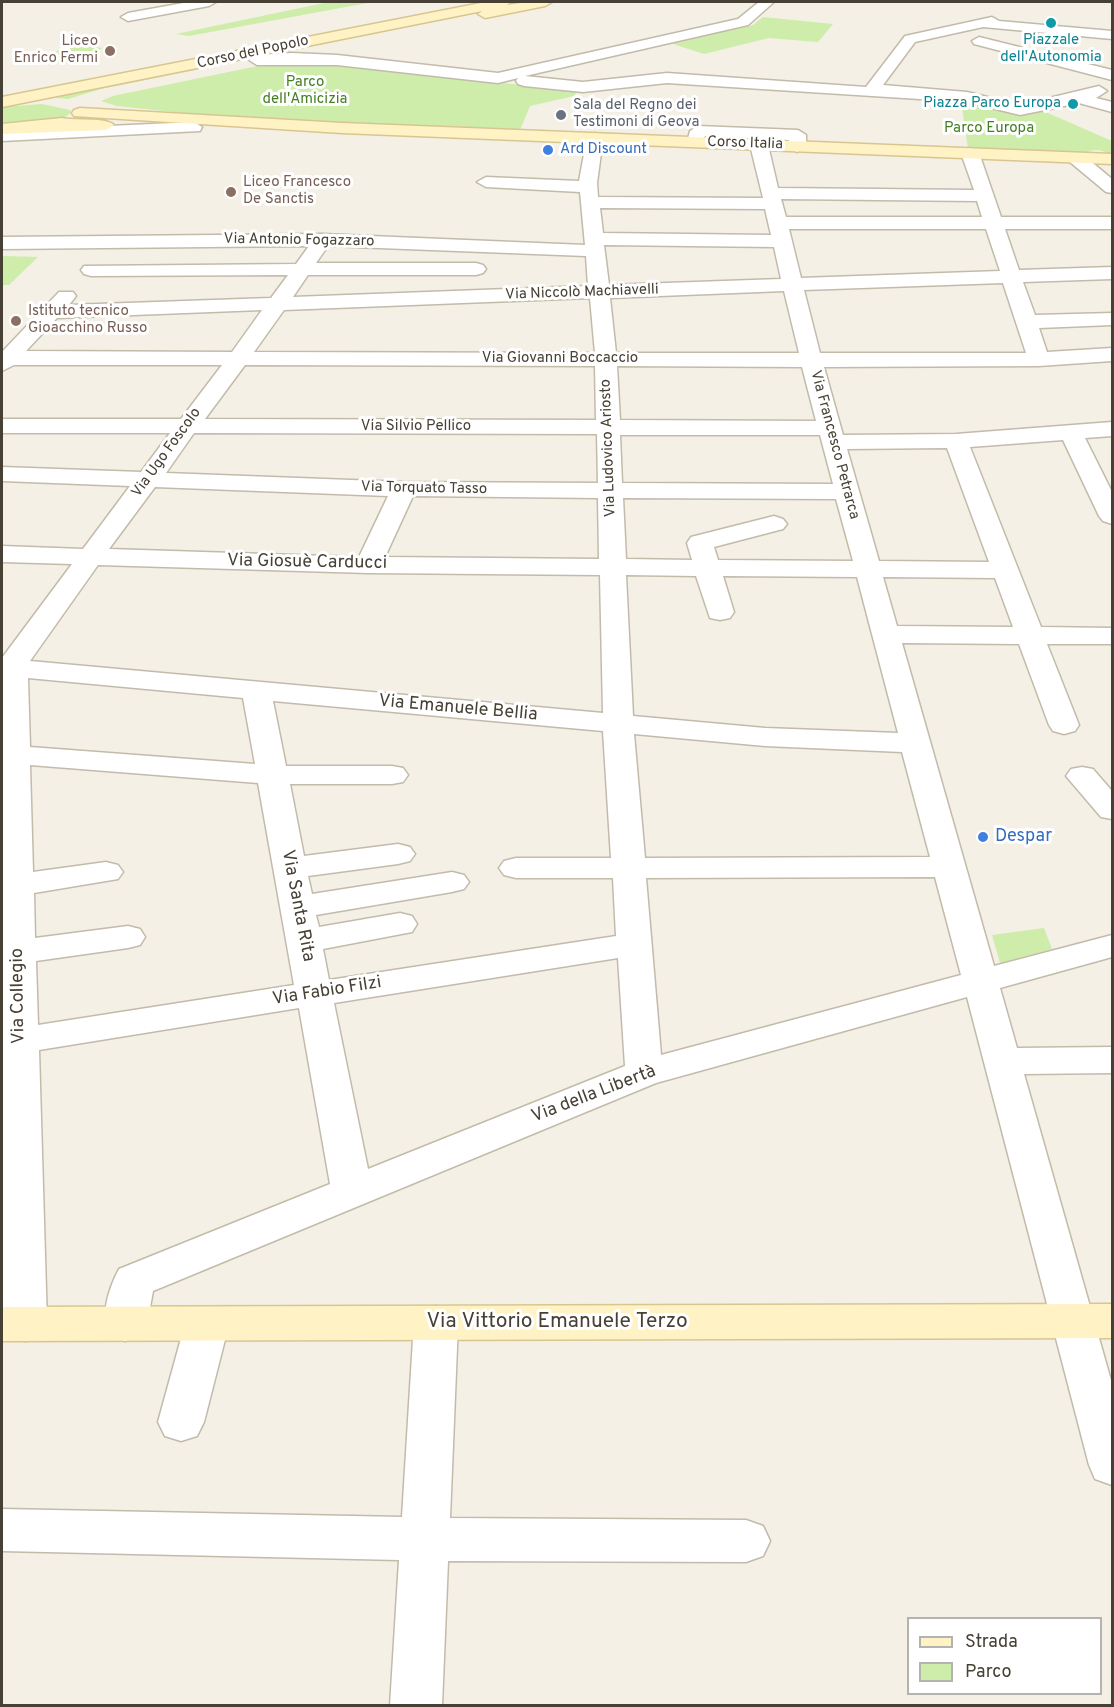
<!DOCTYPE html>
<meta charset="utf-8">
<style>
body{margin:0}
#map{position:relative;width:1114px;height:1707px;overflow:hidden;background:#f4f0e5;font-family:Overpass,sans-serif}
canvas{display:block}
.frame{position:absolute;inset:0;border:3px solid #474034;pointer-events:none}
.legend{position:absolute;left:907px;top:1617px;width:195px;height:78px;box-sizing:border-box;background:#fff;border:2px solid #b5b3ae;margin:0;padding:8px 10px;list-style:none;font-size:18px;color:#474034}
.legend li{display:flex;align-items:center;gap:12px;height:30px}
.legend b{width:30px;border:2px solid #b5b3ae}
</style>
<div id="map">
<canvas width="1114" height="1707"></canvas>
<div class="frame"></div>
<ul class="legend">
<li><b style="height:8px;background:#fff2c4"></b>Strada</li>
<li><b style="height:16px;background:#ceecaa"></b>Parco</li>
</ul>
</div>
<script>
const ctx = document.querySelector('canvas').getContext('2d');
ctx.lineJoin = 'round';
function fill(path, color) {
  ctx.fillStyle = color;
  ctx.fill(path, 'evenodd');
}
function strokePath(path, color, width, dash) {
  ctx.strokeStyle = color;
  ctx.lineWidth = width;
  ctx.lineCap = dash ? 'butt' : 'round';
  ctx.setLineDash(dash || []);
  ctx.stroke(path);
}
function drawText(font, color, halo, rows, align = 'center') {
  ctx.font = font + ' Overpass,sans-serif';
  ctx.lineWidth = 6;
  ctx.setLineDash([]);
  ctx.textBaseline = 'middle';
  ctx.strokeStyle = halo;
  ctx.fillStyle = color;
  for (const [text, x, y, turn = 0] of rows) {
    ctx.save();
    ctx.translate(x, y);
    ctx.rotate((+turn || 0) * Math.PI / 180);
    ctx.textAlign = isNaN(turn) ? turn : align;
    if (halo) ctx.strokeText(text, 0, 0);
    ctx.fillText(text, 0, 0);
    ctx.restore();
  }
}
fill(new Path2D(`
 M 329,2 L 373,2 L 189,36 L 176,34 Z
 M 515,2 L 532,2 L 101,89 L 68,99 L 44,97 Z
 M 763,17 L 833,24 L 818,42 L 769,38 L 704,54 L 670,43 L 753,25 Z
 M 74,44 L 103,48 L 65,64 L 35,60 Z
 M 300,61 L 576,91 L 576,93 L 574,96 L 530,106 L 520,130 L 230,118 L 117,106 L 101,101 L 113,96 L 272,63 Z
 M 967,101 C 991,107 1017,118 1041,110 L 1112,141 L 1112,155 C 1103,150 1093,147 1084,154 L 968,149 L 962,107 L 968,107 Z
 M 42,104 L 70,110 L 71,113 L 60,120 L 2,125 L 2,107 Z
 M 2,256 L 38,257 L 9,285 L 2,285 Z
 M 1044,928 L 1052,949 L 1000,963 L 992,935 Z`), '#ceecaa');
const street = new Path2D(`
 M 189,2 L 216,2 L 209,6 L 128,21 L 121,17 L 128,13 Z
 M 759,2 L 774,2 L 748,25 L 525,76 L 583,82 L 667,73 L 866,87 L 905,36 L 992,17 L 999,21 L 1112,31 L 1112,39 L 983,27 L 915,42 L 883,85 L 967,92 L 1020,105 L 1099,86 L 1107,91 L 1096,98 L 1112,102 L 1112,112 L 1079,103 L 1020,115 L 967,102 L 667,83 L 583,92 L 524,86 L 518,84 L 516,81 L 518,78 L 498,83 L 337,65 L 257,65 L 249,60 L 257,55 L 292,53 L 337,55 L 498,73 L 738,19 Z
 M 979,37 L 1112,70 L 1112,80 L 974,44 L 972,41 Z
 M 194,122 L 202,127 L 200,131 L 2,141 L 2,131 Z
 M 698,126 L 798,130 L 806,135 L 806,147 L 797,152 L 788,147 L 789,140 L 705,136 L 701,146 L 689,146 L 687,142 L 690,131 Z
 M 595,133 L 603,138 L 597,183 L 598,197 L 763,198 L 750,145 L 759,140 L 768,145 L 778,188 L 974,190 L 961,153 L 970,148 L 979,153 L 1001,217 L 1112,217 L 1112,229 L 1005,229 L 1019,270 L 1112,267 L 1112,279 L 1023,282 L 1035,315 L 1112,313 L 1112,325 L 1039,328 L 1047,352 L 1112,348 L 1112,361 L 1039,366 L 824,367 L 843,435 L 956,434 L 1112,422 L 1112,436 L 1085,438 L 1112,492 L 1112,524 L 1103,521 L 1099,516 L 1063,440 L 970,447 L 1041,627 L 1112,628 L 1112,644 L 1047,644 L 1079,725 L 1075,731 L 1064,734 L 1053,731 L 1049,725 L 1019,644 L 902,643 L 994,966 L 1112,935 L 1112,957 L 1000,988 L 1017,1048 L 1112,1047 L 1112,1073 L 1024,1074 L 1112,1384 L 1112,1485 L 1095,1479 L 1089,1465 L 967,997 L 656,1083 L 153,1291 L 147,1324 L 140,1336 L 125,1341 L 110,1336 C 99,1317 109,1288 119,1269 L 330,1184 L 299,1008 L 39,1050 L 47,1324 L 40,1336 L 25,1341 L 10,1336 L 3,1324 L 2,658 L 72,564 L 2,562 L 2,546 L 83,549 L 130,486 L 2,481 L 2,467 L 141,472 L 170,433 L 2,433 L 2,419 L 181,419 L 222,365 L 14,365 L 2,371 L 2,352 L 59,292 L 73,292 L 76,296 L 69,305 L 271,298 L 288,275 L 91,276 L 84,274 L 81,270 L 84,266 L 296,264 L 309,246 L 2,249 L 2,237 L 323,234 L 585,245 L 580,192 L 486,187 L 477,182 L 486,177 L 579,181 L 587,138 ZM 781,199 L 977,201 L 982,217 L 786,217 ZM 600,208 L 765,209 L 771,235 L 603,233 ZM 789,229 L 986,229 L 1000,271 L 801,278 ZM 604,245 L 774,247 L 781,279 L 609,285 ZM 328,246 L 586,256 L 588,286 L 293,297 L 308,275 L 476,275 L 483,273 L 486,269 L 483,265 L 476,263 L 316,263 ZM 1003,283 L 1026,353 L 820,353 L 804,290 ZM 784,291 L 799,353 L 616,353 L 610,298 ZM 590,298 L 595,353 L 254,352 L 284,310 ZM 262,310 L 232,352 L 26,351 L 57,318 ZM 245,365 L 595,366 L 596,420 L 205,419 ZM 617,366 L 802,367 L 816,421 L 620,420 ZM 194,433 L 597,434 L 598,483 L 404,482 L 166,473 ZM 620,435 L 820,435 L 833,484 L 622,483 ZM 947,448 L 989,562 L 879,561 L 847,449 ZM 155,487 L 388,496 L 359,557 L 109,549 ZM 413,496 L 598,498 L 599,559 L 385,557 ZM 623,498 L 836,499 L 853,561 L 718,560 L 714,547 L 783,529 L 787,524 L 783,519 L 774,516 L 691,537 L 687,543 L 692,560 L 626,559 ZM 98,565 L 368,573 L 600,575 L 603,713 L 30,661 ZM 626,575 L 696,576 L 710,618 L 720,620 L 730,618 L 734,612 L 723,576 L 857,577 L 898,733 L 765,728 L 633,716 ZM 883,577 L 995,578 L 1013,627 L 897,626 ZM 28,678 L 243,698 L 255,764 L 30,747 ZM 273,701 L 603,731 L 611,858 L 516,858 L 504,861 L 499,868 L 504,875 L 516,878 L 613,878 L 616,936 L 329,980 L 323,949 L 412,932 L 417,924 L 412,916 L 400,913 L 319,927 L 316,915 L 452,892 L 464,889 L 469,882 L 464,875 L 452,872 L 312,894 L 308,876 L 398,864 L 410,861 L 415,854 L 410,847 L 398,844 L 304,856 L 290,784 L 392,784 L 403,782 L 408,775 L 403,768 L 392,766 L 286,766 ZM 634,734 L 765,746 L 902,752 L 930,857 L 645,858 ZM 30,765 L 258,783 L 294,985 L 38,1025 L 36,961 L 128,948 L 140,945 L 145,937 L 140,929 L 128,926 L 35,938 L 34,893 L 118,879 L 123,872 L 118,865 L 106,862 L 33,872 ZM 935,877 L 961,975 L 661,1055 L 646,878 ZM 618,958 L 625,1066 L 368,1169 L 334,1003 Z
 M 1076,153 L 1082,154 L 1112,179 L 1112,193 L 1106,192 L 1070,162 L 1067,158 L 1070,154 Z
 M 1082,767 L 1093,769 L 1112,791 L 1112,819 L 1101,817 L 1066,776 L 1071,769 Z
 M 436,1306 L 451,1311 L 458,1323 L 450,1518 L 746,1520 L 763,1526 L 770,1541 L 763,1556 L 746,1562 L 448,1561 L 442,1706 L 390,1706 L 399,1560 L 2,1551 L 2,1509 L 402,1517 L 414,1323 L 421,1311 Z
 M 207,1307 L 222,1312 L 229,1324 L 204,1422 L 197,1436 L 181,1441 L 165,1436 L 158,1422 L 185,1324 L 192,1312 Z`);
const secondary = new Path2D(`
 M 486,2 L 511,2 L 507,5 L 527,2 L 552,2 L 545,6 L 485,18 L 478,14 L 482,11 L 2,107 L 2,97 Z
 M 80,108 L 342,123 L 1112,154 L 1112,164 L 342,133 L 74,116 L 72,113 L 74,110 Z
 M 62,118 C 74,121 107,117 114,125 L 106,130 L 2,134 L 2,124 Z
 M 1112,1304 L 1112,1338 L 2,1341 L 2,1307 Z`);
strokePath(street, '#c3bbaa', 3);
strokePath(secondary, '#d8c691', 3);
fill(street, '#fff');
fill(secondary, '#fff2c4');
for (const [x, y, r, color] of [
 [1051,23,6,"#0f9aa8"],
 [110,51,6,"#8d6e63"],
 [1073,104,6,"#0f9aa8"],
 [561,115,6,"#6b7280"],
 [548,150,6,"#3f7fe0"],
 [231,192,6,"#8d6e63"],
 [16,321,6,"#8d6e63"],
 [983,837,6,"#3f7fe0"]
]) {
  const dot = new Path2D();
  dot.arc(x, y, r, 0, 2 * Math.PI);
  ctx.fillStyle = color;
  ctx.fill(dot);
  strokePath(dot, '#fff', 2);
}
drawText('15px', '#0d838f', '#fff', [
 ["Piazzale",1051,41],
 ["dell'Autonomia",1051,58],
 ["Piazza Parco Europa",1061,104,"right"]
]);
drawText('15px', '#785e54', '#fff', [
 ["Liceo",98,42,"right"],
 ["Enrico Fermi",98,59,"right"],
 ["Liceo Francesco",243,183],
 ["De Sanctis",243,200],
 ["Istituto tecnico",28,312],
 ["Gioacchino Russo",28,329]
], 'left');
drawText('15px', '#474034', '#fff', [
 ["Corso del Popolo",253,53,-12],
 ["Corso Italia",745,144,2],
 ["Via Antonio Fogazzaro",299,241,1],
 ["Via Niccolò Machiavelli",582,293,-2],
 ["Via Giovanni Boccaccio",560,359],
 ["Via Silvio Pellico",416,427],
 ["Via Francesco Petrarca",834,445,75],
 ["Via Ludovico Ariosto",609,448,-92],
 ["Via Ugo Foscolo",167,453,-54],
 ["Via Torquato Tasso",424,489,1]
]);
drawText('15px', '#447e22', '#fff', [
 ["Parco",305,83],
 ["dell'Amicizia",305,100],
 ["Parco Europa",989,129]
]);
drawText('15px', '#5b616d', '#fff', [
 ["Sala del Regno dei",573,106],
 ["Testimoni di Geova",573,123]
], 'left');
drawText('15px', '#366cbe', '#fff', [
 ["Ard Discount",560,150]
], 'left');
drawText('18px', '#474034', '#fff', [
 ["Via Giosuè Carducci",307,563,1],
 ["Via Emanuele Bellia",458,709,5],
 ["Via Santa Rita",297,906,79],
 ["Via Fabio Filzi",327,992,-9],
 ["Via Collegio",19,996,-91],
 ["Via della Libertà",594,1095,-21]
]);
drawText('18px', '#366cbe', '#fff', [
 ["Despar",995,837]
], 'left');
drawText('21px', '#474034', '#fff', [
 ["Via Vittorio Emanuele Terzo",557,1323]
]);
</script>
